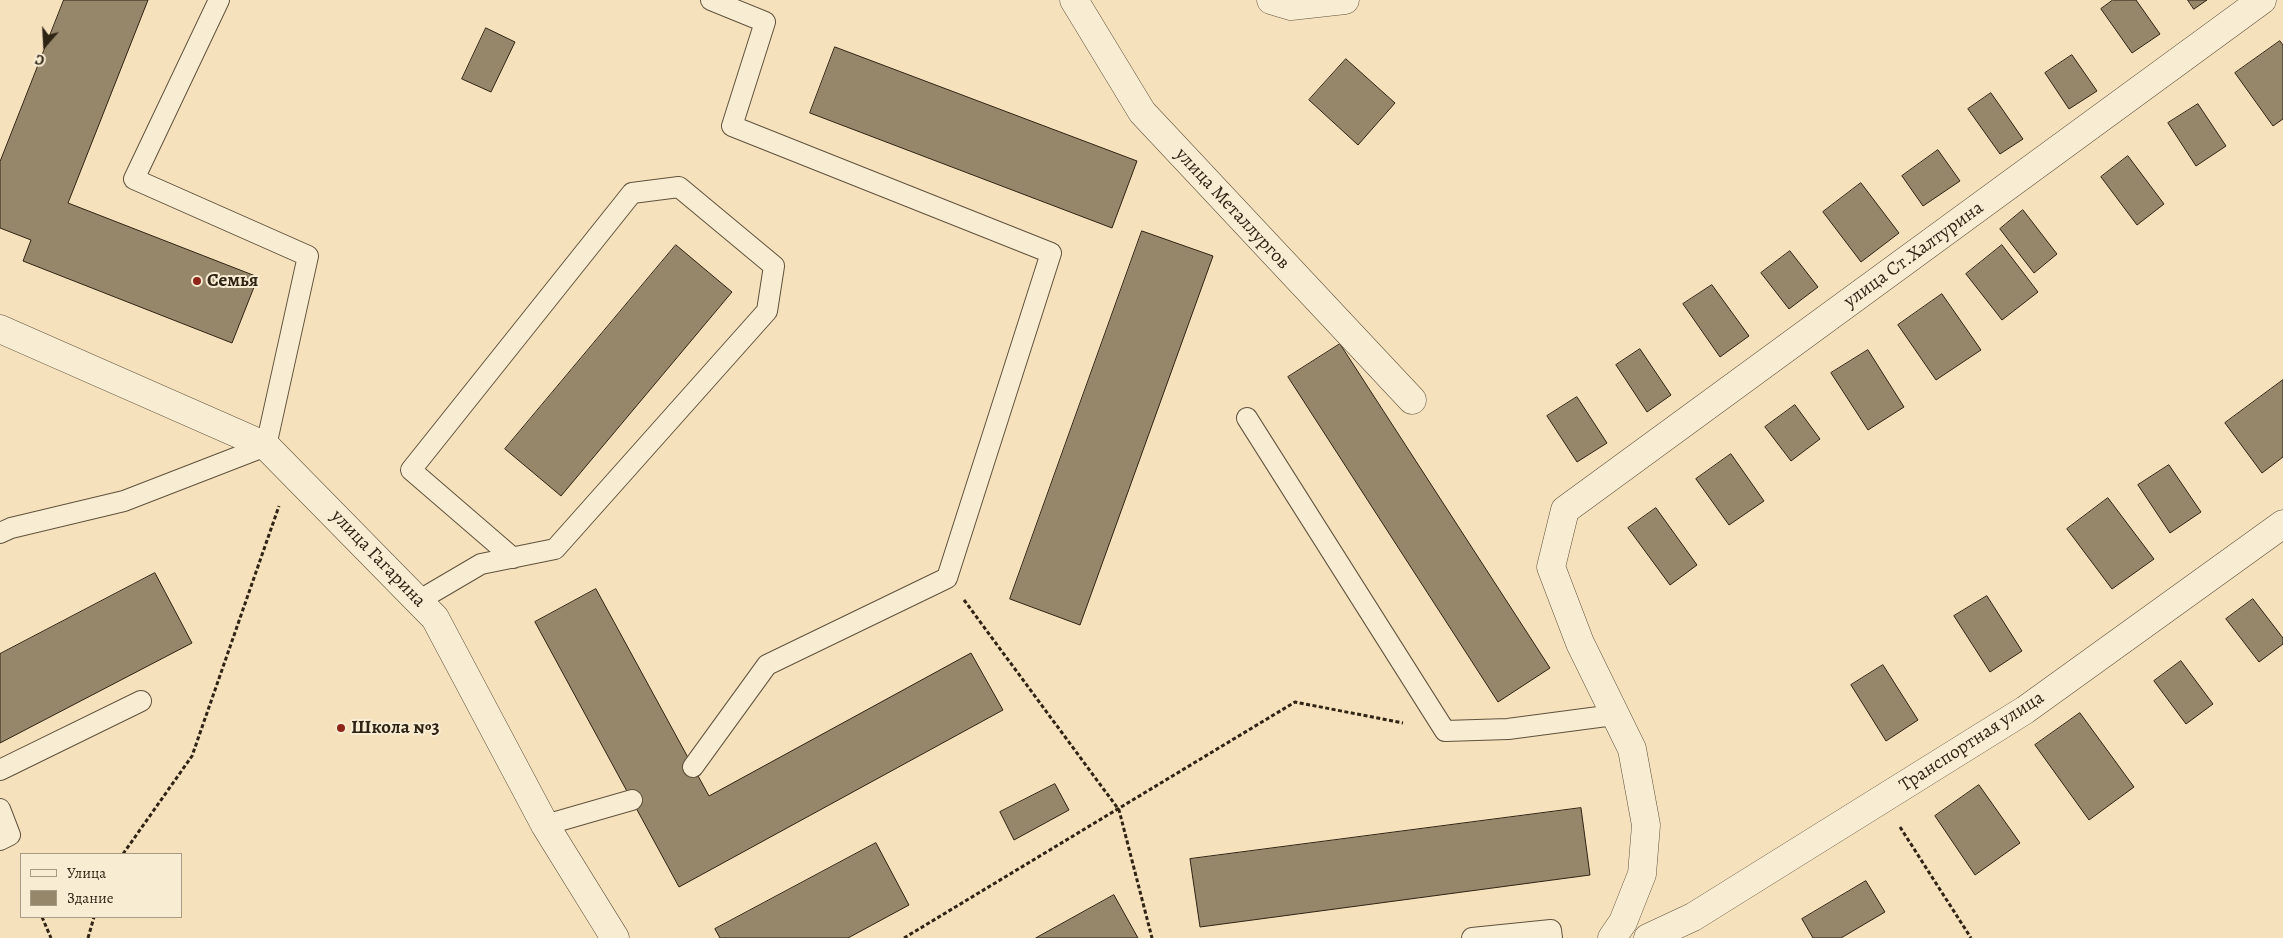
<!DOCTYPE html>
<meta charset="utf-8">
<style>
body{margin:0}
#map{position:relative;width:2283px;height:938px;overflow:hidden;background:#f5e1bb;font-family:Alegreya,serif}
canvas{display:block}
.legend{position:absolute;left:20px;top:853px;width:162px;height:65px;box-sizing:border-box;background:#f8ecd3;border:1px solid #a89c86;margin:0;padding:6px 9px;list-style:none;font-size:15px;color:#2f2313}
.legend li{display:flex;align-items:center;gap:10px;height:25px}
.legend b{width:25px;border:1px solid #a89c86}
.north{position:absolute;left:20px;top:20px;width:50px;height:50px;-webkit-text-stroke:4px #f8ecd3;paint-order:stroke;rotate:199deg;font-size:14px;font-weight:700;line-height:20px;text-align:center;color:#2f2313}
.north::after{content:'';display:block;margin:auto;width:18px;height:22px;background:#2f2313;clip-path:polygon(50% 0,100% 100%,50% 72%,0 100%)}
</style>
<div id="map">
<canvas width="2283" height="938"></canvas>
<ul class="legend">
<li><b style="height:6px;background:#f8ecd3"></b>Улица</li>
<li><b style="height:14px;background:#96866a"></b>Здание</li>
</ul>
<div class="north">С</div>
</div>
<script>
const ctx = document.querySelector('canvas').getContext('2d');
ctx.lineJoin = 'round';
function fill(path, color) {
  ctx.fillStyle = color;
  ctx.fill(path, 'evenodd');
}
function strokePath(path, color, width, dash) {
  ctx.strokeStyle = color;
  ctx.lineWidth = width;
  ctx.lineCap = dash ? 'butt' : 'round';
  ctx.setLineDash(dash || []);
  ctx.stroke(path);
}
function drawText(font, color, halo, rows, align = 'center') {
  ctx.font = font + ' Alegreya,serif';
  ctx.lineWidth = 4;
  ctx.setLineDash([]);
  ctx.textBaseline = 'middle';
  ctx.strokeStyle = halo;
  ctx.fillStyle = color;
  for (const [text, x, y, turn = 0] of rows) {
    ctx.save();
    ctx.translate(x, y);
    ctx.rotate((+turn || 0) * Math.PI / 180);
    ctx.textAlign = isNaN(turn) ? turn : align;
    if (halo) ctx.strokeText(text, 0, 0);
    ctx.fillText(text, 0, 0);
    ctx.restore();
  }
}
const building = new Path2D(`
 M 64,0 L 148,0 L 68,203 L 258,277 L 232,343 L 23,261 L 31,240 L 0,228 L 0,162 Z
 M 2113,0 L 2136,0 L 2160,34 L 2132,53 L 2101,9 Z
 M 2188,0 L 2207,0 L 2194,9 Z
 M 486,28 L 515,42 L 491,92 L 462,79 Z
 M 2280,41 L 2283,45 L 2283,119 L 2273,126 L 2235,73 Z
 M 835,47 L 1137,161 L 1112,228 L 810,113 Z
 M 2072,55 L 2097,91 L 2069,109 L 2045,73 Z
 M 1346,59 L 1395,103 L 1358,145 L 1309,100 Z
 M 1991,93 L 2023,139 L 2000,154 L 1968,109 Z
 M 2198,104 L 2226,146 L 2196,166 L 2168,123 Z
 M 1938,150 L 1960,181 L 1923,206 L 1902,176 Z
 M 2128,156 L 2164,204 L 2137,225 L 2101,177 Z
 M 1861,183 L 1899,233 L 1861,262 L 1823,212 Z
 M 2023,210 L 2057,254 L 2034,273 L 2000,229 Z
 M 1142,231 L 1213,256 L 1080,625 L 1010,599 Z
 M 676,245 L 732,292 L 561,496 L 505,449 Z
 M 2002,245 L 2038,292 L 2002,320 L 1966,274 Z
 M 1790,251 L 1818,287 L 1789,309 L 1761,273 Z
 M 1712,285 L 1749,336 L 1720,357 L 1683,304 Z
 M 1942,294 L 1981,350 L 1936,380 L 1898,325 Z
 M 1340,344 L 1550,668 L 1498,702 L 1288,377 Z
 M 1640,349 L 1671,395 L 1647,412 L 1616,365 Z
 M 1868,350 L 1904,407 L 1868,430 L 1831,373 Z
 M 2283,380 L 2283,457 L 2262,473 L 2225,423 Z
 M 1577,397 L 1607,443 L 1577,462 L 1547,416 Z
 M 1795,405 L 1820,439 L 1791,461 L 1765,427 Z
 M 1731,454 L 1764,501 L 1729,525 L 1696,479 Z
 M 2169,465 L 2201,512 L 2170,533 L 2138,485 Z
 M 2108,498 L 2154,559 L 2112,589 L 2067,529 Z
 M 1656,508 L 1697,565 L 1670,585 L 1628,528 Z
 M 155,573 L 192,643 L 0,743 L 0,654 Z
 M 596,589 L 709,796 L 971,653 L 1003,710 L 679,887 L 535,622 Z
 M 1987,596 L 2022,651 L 1990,672 L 1954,616 Z
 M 2253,599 L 2283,638 L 2283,644 L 2259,662 L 2226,619 Z
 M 2181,661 L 2213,704 L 2186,724 L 2154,681 Z
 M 1883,665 L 1918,720 L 1886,741 L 1851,685 Z
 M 2080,713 L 2134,787 L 2089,820 L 2035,745 Z
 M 1055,784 L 1069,810 L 1014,840 L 1000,812 Z
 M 1979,785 L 2020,843 L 1975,875 L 1935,816 Z
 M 1581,808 L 1590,875 L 1200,927 L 1190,859 Z
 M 876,843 L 909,905 L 848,938 L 720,938 L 715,929 Z
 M 1866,881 L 1885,912 L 1841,938 L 1813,938 L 1802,919 Z
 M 1114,895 L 1138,938 L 1036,938 Z`);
fill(building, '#96866a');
strokePath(building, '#2f2313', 1);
const lane = new Path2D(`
 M 1247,418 L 1445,731 L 1508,729 L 1614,715
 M 0,533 L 11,528 L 124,501 L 266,446 L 308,256 L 134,179 L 219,0
 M 418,601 L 481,564 L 555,549 L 767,311 L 774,266 L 679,187 L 632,193 L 411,470 L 513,558
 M 693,767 L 767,665 L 947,578 L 1051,253 L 732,126 L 765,22 L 711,0
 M 0,770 L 141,701
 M 0,809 L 10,835 L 0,840
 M 545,825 L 632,800
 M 1472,938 L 1551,930 L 1552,938`);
const street = new Path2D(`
 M 1074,0 L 1142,112 L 1412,400
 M 1271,0 L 1291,6 L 1345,0
 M 0,329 L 266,446 L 435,618 L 545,825 L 615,938
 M 1612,938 L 1623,922 L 1642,874 L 1646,825 L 1632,749 L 1580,643 L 1551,567 L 1565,510 L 2262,0
 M 1648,938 L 1693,917 L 2025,710 L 2283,524`);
strokePath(lane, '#60523d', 22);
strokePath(street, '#60523d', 29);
strokePath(new Path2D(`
 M 964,600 L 1119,810 L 1152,938
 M 1900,827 L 1971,938
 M 123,854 L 192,756 L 279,506
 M 42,917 L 51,938
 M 88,938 L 94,917
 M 904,938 L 1295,702 L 1403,723`), '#2f2313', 3, [4, 2.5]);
strokePath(lane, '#f8ecd3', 20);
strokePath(street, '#f8ecd3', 28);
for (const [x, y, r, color] of [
 [197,281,5,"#8f2418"],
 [341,728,5,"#8f2418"]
]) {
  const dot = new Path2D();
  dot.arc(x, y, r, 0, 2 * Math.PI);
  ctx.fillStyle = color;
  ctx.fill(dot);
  strokePath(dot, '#f8ecd3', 2);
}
drawText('19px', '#2f2313', '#f8ecd3', [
 ["улица Металлургов",1232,209,47],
 ["улица Ст.Халтурина",1914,255,-36],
 ["улица Гагарина",378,559,46],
 ["Транспортная улица",1972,742,-33]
]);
drawText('bold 19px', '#2f2313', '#f8ecd3', [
 ["Семья",207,281],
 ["Школа №3",351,728]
], 'left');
</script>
